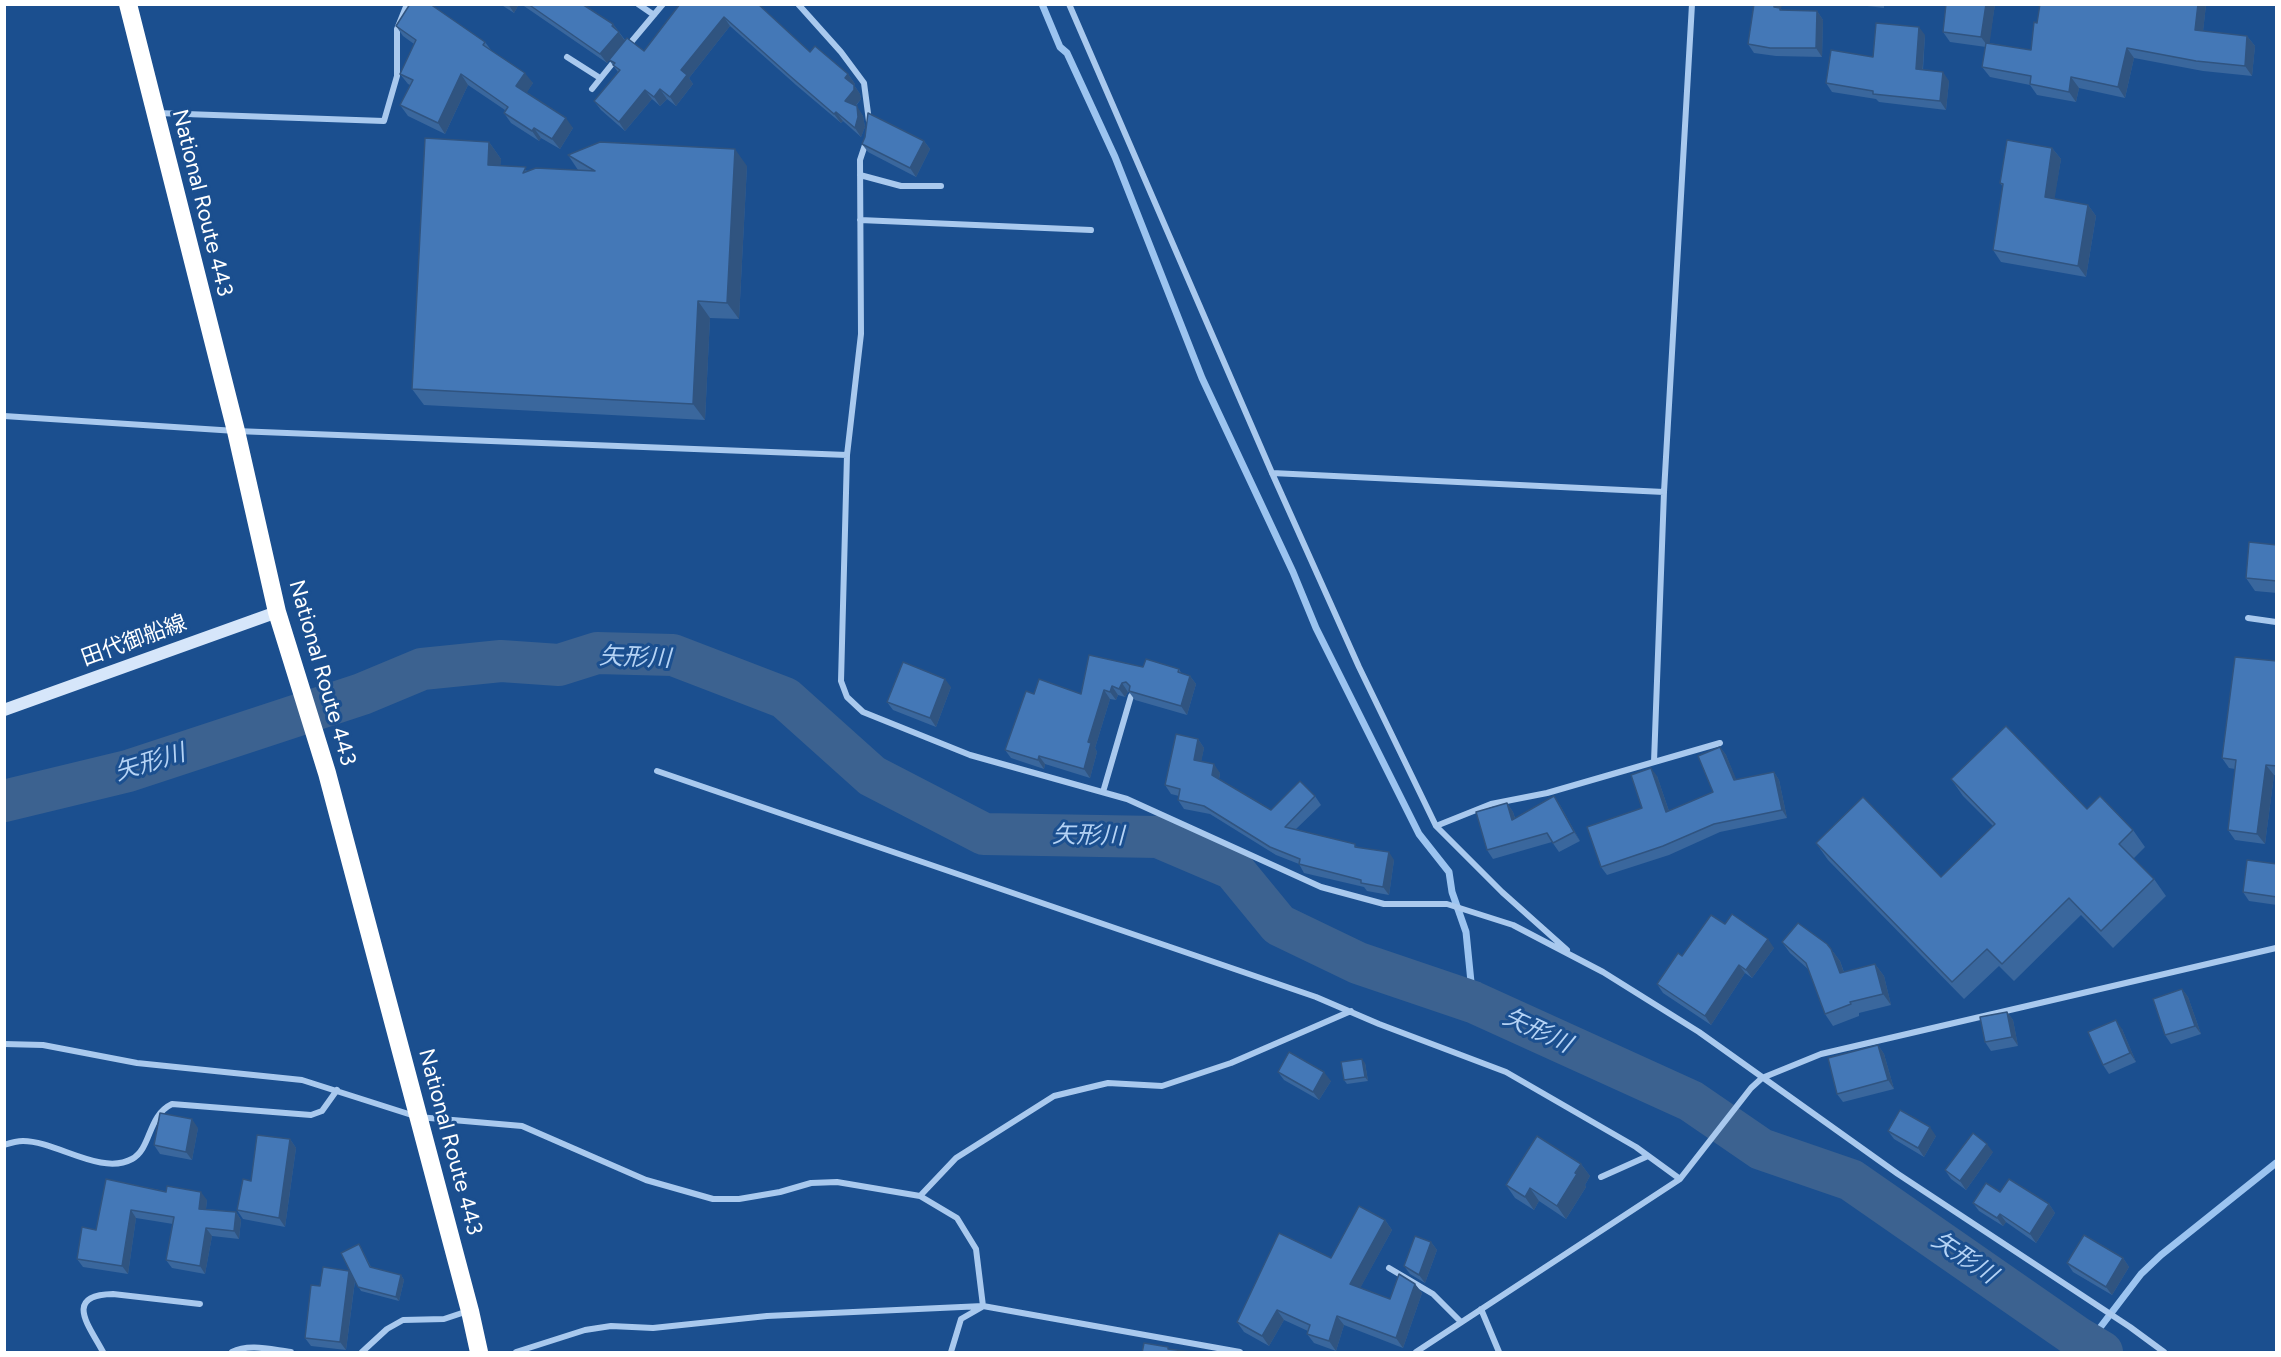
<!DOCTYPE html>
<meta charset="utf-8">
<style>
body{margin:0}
#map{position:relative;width:2281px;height:1357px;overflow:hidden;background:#1b4f8f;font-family:Figtree,sans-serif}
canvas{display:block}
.frame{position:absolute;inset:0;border:6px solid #fff;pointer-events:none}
</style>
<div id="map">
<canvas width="2281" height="1357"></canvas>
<div class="frame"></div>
</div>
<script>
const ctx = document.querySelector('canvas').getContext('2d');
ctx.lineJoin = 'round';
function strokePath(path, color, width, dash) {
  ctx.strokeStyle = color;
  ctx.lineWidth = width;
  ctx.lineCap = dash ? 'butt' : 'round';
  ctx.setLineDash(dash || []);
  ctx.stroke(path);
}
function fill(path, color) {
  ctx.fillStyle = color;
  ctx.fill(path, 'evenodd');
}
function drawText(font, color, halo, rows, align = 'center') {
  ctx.font = font + ' Figtree,"Noto Sans JP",sans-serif';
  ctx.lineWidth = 6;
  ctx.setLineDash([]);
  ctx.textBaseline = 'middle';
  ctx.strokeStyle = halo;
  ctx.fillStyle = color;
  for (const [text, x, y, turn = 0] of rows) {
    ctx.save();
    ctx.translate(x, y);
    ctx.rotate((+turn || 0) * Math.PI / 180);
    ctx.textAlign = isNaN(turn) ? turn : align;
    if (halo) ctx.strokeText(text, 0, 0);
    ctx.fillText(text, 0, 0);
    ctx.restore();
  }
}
strokePath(new Path2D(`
 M 1042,4 L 1060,47 L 1067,53 L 1115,157 L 1202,378 L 1293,572 L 1316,628 L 1419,834 L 1449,872 L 1452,892 L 1466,932 L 1473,1002
 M 2077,1337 L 2099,1329 L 2141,1274 L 2161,1255 L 2276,1163`), '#9cc4f0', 7);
strokePath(new Path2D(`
 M 4,801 L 128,771 L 362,694 L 422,669 L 501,661 L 559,665 L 597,653 L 673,655 L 785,698 L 872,776 L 984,834 L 1158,837 L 1233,869 L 1279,925 L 1358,963 L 1473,1002 L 1691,1101 L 1761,1149 L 1851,1180 L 2077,1337 L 2102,1352`), '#3c6290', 42);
strokePath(new Path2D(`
 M 638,4 L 654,15
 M 798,4 L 841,52 L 864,83 L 869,121
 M 1069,4 L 1272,473 L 1359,667 L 1436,826 L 1502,892 L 1567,950
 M 627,47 L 663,4
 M 567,57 L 600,78
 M 592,89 L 616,59
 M 157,113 L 384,121 L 397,76 L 397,29 L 407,4
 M 866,142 L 860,160 L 861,334 L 847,455 L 841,681 L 847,697 L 863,712 L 970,755 L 1127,799 L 1321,887 L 1384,904 L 1447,904 L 1513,925 L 1603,972 L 1699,1032 L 1898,1174 L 2130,1327 L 2164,1352
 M 860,175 L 901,186 L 941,186
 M 860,220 L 1091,230
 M 4,416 L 236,431 L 847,455
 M 1272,473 L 1664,492 L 1692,4
 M 2248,618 L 2276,622
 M 1654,762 L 1664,492
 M 657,771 L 1316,997 L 1379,1024 L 1506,1072 L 1636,1147 L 1680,1179
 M 1103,792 L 1131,696
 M 1436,826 L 1491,804 L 1547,793 L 1720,743
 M 4,1044 L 43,1045 L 137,1063 L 302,1080 L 418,1117 L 522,1126 L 646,1180 L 713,1199 L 739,1199 L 780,1192 L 811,1183 L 837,1182 L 920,1196 L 957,1218 L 976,1249 L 983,1306
 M 4,1145 C 10,1143 17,1141 23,1141 C 56,1141 101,1176 132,1159 C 152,1148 147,1116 172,1104 L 311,1115 L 322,1111 L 337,1090
 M 1601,1177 L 1648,1156
 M 920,1196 L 956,1158 L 1054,1096 L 1108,1083 L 1162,1086 L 1231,1063 L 1351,1011
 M 1389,1268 L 1433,1294 L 1461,1322
 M 1481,1309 L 1499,1352
 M 103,1352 C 90,1327 62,1295 113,1294 L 200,1304
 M 232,1352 C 249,1343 273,1350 291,1352
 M 362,1352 L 387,1329 L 403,1320 L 444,1319 L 468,1311
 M 516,1352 L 585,1330 L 611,1326 L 653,1328 L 767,1316 L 983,1306 L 1240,1352
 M 951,1352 L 961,1319 L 982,1307
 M 1416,1352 L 1680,1179 L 1751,1088 L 1762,1078 L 1821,1054 L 2276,948`), '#a9c9ee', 6);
strokePath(new Path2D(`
 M 4,710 L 277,612`), '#d6e6fa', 12);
strokePath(new Path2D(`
 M 128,4 L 236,431 L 277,612 L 327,773 L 470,1311 L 479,1352`), '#fff', 18);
fill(new Path2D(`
 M 500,4 L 519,4 L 514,13 Z
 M 521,4 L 582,4 L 613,24 L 625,40 L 644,51 L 758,4 L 810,52 L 848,74 L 855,84 L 854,85 L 860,94 L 861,99 L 856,106 L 863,116 L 865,127 L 861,137 L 843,121 L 841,123 L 796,85 L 730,26 L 689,78 L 693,84 L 676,106 L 667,99 L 660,106 L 652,99 L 625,131 L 601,110 L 594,101 L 618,72 L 609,60 L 607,63 Z
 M 1850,4 L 1884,4 L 1884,8 Z
 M 1995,4 L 1989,43 L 2031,50 L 2037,23 L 2040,4 L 2215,4 L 2215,6 L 2206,5 L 2203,31 L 2247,36 L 2255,46 L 2252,76 L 2203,71 L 2134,58 L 2125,98 L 2079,88 L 2076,102 L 2037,95 L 2030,85 L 1990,77 L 1982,67 L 1986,47 L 1950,42 L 1943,32 Z
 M 1781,9 L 1782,10 L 1817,11 L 1823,20 L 1822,57 L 1776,56 L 1754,53 L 1748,44 Z
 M 396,26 L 485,42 L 491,50 L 533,83 L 526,93 L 573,128 L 560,149 L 541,138 L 539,141 L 511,123 L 504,113 L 505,110 L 468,85 L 445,134 L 408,116 L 400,105 L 410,85 L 408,84 L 400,74 L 414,44 L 403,36 Z
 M 1925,35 L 1923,70 L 1949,81 L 1946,110 L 1879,102 L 1876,99 L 1832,92 L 1826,83 L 1873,57 Z
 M 924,141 L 930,149 L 916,177 L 868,152 L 862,144 Z
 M 489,142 L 501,159 L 500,166 L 529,171 L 578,170 L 568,155 L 747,166 L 739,319 L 710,318 L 705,420 L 424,405 L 412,389 Z
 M 2052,148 L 2061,159 L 2054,199 L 2088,205 L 2096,216 L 2086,277 L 2001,262 L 1993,250 L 2003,187 L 2000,183 Z
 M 2277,545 L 2277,593 L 2255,591 L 2246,578 Z
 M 2277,661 L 2277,776 L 2274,775 L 2265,844 L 2235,840 L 2228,830 L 2235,769 L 2229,768 L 2222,758 Z
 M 1143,667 L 1179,669 L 1182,674 L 1190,676 L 1196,684 L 1187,715 L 1135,700 L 1129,692 L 1128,692 L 1125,697 L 1118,695 L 1116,700 L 1110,699 L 1095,748 L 1097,752 L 1090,778 L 1045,764 L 1044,769 L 1011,758 L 1005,750 L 1034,694 L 1081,694 Z
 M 951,687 L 936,727 L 893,710 L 887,702 Z
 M 1198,739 L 1204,748 L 1201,761 L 1220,773 L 1219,779 L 1271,810 L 1315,796 L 1321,805 L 1296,829 L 1358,847 L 1394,860 L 1389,895 L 1367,891 L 1364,887 L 1304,873 L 1299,864 L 1276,855 L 1210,814 L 1184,809 L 1178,800 L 1179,796 L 1171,794 L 1165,785 Z
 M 1720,747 L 1726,755 L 1736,780 L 1774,772 L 1779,780 L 1787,818 L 1720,832 L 1669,855 L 1607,875 L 1601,867 L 1642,808 L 1657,776 L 1669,811 L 1713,792 Z
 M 1951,779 L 2087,809 L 2133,830 L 2145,847 L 2133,859 L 2154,879 L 2166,896 L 2113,948 L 2081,915 L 2014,981 L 1999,966 L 1964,999 L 1828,860 L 1816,843 L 1941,877 L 1993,826 L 1963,796 Z
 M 1554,796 L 1560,805 L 1580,841 L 1559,852 L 1552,842 L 1493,859 L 1487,850 L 1507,803 L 1513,812 L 1515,818 Z
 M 2277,864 L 2277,905 L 2249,901 L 2243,892 Z
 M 1725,924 L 1774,948 L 1752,978 L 1745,973 L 1711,1025 L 1663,993 L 1657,984 L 1682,956 Z
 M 1782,942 L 1831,949 L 1840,961 L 1844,972 L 1875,964 L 1884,976 L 1891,1005 L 1859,1013 L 1859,1016 L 1833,1026 L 1825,1014 L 1809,970 L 1790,953 Z
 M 2182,989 L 2188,997 L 2201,1034 L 2171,1044 L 2165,1035 Z
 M 2007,1012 L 2013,1020 L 2018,1046 L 1991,1051 L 1985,1042 Z
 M 2122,1029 L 2136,1062 L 2109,1074 L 2103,1065 Z
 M 1878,1045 L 1884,1054 L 1894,1089 L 1843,1102 L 1837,1094 Z
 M 1365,1063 L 1368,1081 L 1347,1084 L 1344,1080 Z
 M 1278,1072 L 1331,1081 L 1319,1100 L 1284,1080 Z
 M 198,1128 L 192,1160 L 160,1154 L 154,1145 Z
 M 1888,1131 L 1936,1136 L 1924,1157 L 1894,1139 Z
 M 290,1139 L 296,1148 L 285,1227 L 243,1219 L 237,1210 L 251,1181 Z
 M 1993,1152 L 1966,1190 L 1951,1179 L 1945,1170 Z
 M 1581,1164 L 1590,1176 L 1585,1185 L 1586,1187 L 1566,1219 L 1539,1201 L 1534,1210 L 1515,1198 L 1506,1185 Z
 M 106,1179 L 207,1200 L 206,1209 L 236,1212 L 241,1220 L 239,1239 L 212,1236 L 205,1274 L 172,1268 L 166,1260 L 173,1224 L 136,1218 L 128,1274 L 83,1267 L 77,1259 L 96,1230 Z
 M 2000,1192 L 2049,1204 L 2055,1213 L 2036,1243 L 2006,1222 L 2003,1226 L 1979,1211 L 1973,1203 Z
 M 1385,1220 L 1392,1230 L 1360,1288 L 1390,1299 L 1415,1284 L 1422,1293 L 1403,1348 L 1344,1325 L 1336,1351 L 1314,1343 L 1307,1334 L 1308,1331 L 1284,1320 L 1269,1346 L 1244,1332 L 1237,1322 Z
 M 1431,1242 L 1437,1250 L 1425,1283 L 1410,1274 L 1404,1266 Z
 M 359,1244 L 371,1267 L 401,1275 L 404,1280 L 399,1301 L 361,1291 L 355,1281 L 346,1350 L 311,1346 L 305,1338 L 349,1271 L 353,1277 Z
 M 2123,1258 L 2129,1267 L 2112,1295 L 2073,1272 L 2067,1263 Z`), '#3a679d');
fill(new Path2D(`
 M 508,4 L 519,4 L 514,13 Z
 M 1774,4 L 1782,4 L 1781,9 L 1786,16 L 1774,7 Z
 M 1986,4 L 1995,4 L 1989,48 L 1981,37 Z
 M 2198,4 L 2206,5 L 2202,41 L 2195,30 Z
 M 1817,11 L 1823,20 L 1822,57 L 1816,48 Z
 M 724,17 L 730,26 L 689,78 L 693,84 L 676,106 L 670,97 L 681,70 Z
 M 613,24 L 625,41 L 607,63 L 600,54 Z
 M 1919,27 L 1925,35 L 1922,77 L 1916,69 Z
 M 2247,36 L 2255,46 L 2252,76 L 2245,66 Z
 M 2127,48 L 2134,58 L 2125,98 L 2118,87 Z
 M 1943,72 L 1949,81 L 1946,110 L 1940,101 Z
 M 525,73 L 533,83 L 524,97 L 516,86 Z
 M 461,74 L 468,85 L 445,134 L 438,123 Z
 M 848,74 L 855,84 L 852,87 L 845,78 Z
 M 2071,77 L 2079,88 L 2076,102 L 2069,92 Z
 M 854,85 L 860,94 L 861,99 L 852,110 L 845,101 Z
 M 660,89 L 667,99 L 660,106 L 654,97 Z
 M 645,90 L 652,99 L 625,131 L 619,122 Z
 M 857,106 L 863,116 L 865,127 L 861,137 L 855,128 Z
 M 836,112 L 843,121 L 841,123 L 834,114 Z
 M 566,118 L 573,128 L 560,149 L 552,139 Z
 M 534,128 L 541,138 L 539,141 L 532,131 Z
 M 924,141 L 930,149 L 916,177 L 910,168 Z
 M 489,142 L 501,159 L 499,182 L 488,165 Z
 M 2052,148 L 2061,159 L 2053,209 L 2045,197 Z
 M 735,149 L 747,166 L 739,319 L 727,303 Z
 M 2088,205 L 2096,216 L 2086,277 L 2078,266 Z
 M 698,301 L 710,318 L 705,420 L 693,404 Z
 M 1190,676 L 1196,684 L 1187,715 L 1181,706 Z
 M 945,679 L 951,687 L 936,727 L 930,718 Z
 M 1122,683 L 1128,692 L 1125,697 L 1119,689 Z
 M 1112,686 L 1118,695 L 1116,700 L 1110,692 Z
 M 1104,690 L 1110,699 L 1095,748 L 1097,752 L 1090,778 L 1084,769 L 1088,742 Z
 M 1198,739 L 1204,748 L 1200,768 L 1194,760 Z
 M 1720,747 L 1726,755 L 1740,788 L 1734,780 Z
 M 1039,756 L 1045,764 L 1044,769 L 1038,760 Z
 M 1214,764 L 1220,773 L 1218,783 L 1212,775 Z
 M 2266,765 L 2274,775 L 2265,844 L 2257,834 Z
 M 1651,768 L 1657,776 L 1672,820 L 1666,812 Z
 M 1774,772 L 1779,780 L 1787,818 L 1782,810 Z
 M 1554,796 L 1560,805 L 1580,841 L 1574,832 Z
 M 1507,803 L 1513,812 L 1518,829 L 1512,820 Z
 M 1389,852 L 1394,860 L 1389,895 L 1383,887 Z
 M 1768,939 L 1774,948 L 1752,978 L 1746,970 Z
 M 1831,949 L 1840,961 L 1848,985 L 1840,973 Z
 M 1875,964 L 1884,976 L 1891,1005 L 1883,994 Z
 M 1739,965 L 1745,973 L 1711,1025 L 1705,1016 Z
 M 2182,989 L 2188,997 L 2201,1034 L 2195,1026 Z
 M 2007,1012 L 2013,1020 L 2018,1046 L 2012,1037 Z
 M 2116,1020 L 2122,1029 L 2136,1062 L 2130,1053 Z
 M 1878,1045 L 1884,1054 L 1894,1089 L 1888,1080 Z
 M 1362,1059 L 1365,1063 L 1368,1081 L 1365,1077 Z
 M 1324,1072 L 1331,1081 L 1319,1100 L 1313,1092 Z
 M 192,1119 L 198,1128 L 192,1160 L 186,1152 Z
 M 1930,1127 L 1936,1136 L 1924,1157 L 1918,1148 Z
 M 290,1139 L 296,1148 L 285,1227 L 279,1218 Z
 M 1987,1144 L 1993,1152 L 1966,1190 L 1960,1181 Z
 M 1581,1164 L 1590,1176 L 1585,1185 L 1586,1187 L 1566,1219 L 1557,1206 Z
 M 1530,1188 L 1539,1201 L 1534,1210 L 1525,1197 Z
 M 201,1192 L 207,1200 L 205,1217 L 199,1209 Z
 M 2049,1204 L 2055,1213 L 2036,1243 L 2030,1234 Z
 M 131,1210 L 136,1218 L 128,1274 L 122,1266 Z
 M 236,1212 L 241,1220 L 239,1239 L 234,1231 Z
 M 2000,1214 L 2006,1222 L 2003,1226 L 1997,1218 Z
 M 1385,1220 L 1392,1230 L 1357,1294 L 1350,1284 Z
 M 206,1228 L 212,1236 L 205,1274 L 200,1266 Z
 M 1431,1242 L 1437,1250 L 1425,1283 L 1419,1275 Z
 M 2123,1258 L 2129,1267 L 2112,1295 L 2106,1287 Z
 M 349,1271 L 355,1280 L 346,1350 L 340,1342 Z
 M 401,1275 L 404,1280 L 399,1301 L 396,1297 Z
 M 1415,1284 L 1422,1293 L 1403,1348 L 1396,1338 Z
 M 1277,1310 L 1284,1320 L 1269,1346 L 1262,1336 Z
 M 1337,1316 L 1344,1325 L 1336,1351 L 1329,1341 Z`), '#305480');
const building = new Path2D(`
 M 410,4 L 430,4 L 485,42 L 483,45 L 525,73 L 516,86 L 566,118 L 552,139 L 534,128 L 532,131 L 504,113 L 508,107 L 461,74 L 438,123 L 400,105 L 413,80 L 400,74 L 416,40 L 396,26 Z
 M 528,4 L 582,4 L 613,24 L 612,26 L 619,32 L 600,54 Z
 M 680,4 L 758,4 L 810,52 L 815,46 L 848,74 L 845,78 L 854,85 L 854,90 L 845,101 L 857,106 L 858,117 L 855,128 L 836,112 L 834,114 L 790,76 L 724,17 L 681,70 L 687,75 L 670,97 L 660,89 L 654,97 L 645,90 L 619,122 L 594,101 L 620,70 L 613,65 L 615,63 L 609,60 L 627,38 L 644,51 Z
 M 1754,4 L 1774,4 L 1774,7 L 1780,8 L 1780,10 L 1817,11 L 1816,48 L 1770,48 L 1748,44 Z
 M 1946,4 L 1986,4 L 1981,37 L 1943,32 Z
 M 2040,4 L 2198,4 L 2195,30 L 2247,36 L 2245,66 L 2196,61 L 2127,48 L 2118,87 L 2071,77 L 2069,92 L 2030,84 L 2031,76 L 1982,67 L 1986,43 L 2031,50 L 2034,22 L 2037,23 Z
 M 1876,23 L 1919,27 L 1916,69 L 1943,72 L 1940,101 L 1873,94 L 1873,91 L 1826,83 L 1831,50 L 1873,57 Z
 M 868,113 L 924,141 L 910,168 L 862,144 L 865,137 Z
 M 425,138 L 489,142 L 488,165 L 526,167 L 523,173 L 536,168 L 595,171 L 568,155 L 600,142 L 735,149 L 727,303 L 698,301 L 693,404 L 412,389 Z
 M 2007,140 L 2052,148 L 2045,197 L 2088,205 L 2078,266 L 1993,250 L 2003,184 L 2000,183 Z
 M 2249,542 L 2277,545 L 2277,581 L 2246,578 Z
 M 1089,655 L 1143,667 L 1146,659 L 1179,669 L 1178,672 L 1190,676 L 1181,706 L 1129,691 L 1130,686 L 1126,682 L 1122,683 L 1119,689 L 1112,686 L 1110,692 L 1104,690 L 1088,742 L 1091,743 L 1084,769 L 1039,756 L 1038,760 L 1005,750 L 1026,691 L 1034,694 L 1039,679 L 1081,694 Z
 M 2235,657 L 2277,661 L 2277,766 L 2266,765 L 2257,834 L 2228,830 L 2236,760 L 2222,758 Z
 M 903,662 L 945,679 L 930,718 L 887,702 Z
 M 2006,726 L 2087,809 L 2100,796 L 2133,830 L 2119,844 L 2154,879 L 2101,931 L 2069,898 L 2002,964 L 1987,949 L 1952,982 L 1816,843 L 1863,797 L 1941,877 L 1995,824 L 1951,779 Z
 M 1176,734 L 1198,739 L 1194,760 L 1214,764 L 1212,775 L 1271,810 L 1300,781 L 1315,796 L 1285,827 L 1355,844 L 1355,847 L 1389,852 L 1383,887 L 1361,883 L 1361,880 L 1299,864 L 1300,859 L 1270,847 L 1204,806 L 1178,800 L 1180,789 L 1165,785 Z
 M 1720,747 L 1734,780 L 1774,772 L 1782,810 L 1714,824 L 1663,846 L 1601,867 L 1587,827 L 1642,808 L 1631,775 L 1651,768 L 1666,812 L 1713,792 L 1698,756 Z
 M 1554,796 L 1574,832 L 1553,843 L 1547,833 L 1487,850 L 1476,812 L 1507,803 L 1512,820 Z
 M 2247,860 L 2277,864 L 2277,897 L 2243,892 Z
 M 1732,914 L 1768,939 L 1746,970 L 1739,965 L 1705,1016 L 1657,984 L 1678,953 L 1682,956 L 1711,915 L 1725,924 Z
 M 1798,923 L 1827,944 L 1831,949 L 1840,973 L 1875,964 L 1883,994 L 1850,1002 L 1851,1004 L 1825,1014 L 1806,963 L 1782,942 Z
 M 2182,989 L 2195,1026 L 2165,1035 L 2153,999 Z
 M 2007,1012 L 2012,1037 L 1985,1042 L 1980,1017 Z
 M 2116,1020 L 2130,1053 L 2103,1065 L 2088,1032 Z
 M 1878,1045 L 1888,1080 L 1837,1094 L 1828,1058 Z
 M 1289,1052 L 1324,1072 L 1313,1092 L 1278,1072 Z
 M 1362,1059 L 1365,1077 L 1344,1080 L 1341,1062 Z
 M 1900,1110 L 1930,1127 L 1918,1148 L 1888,1131 Z
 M 160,1113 L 192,1119 L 186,1152 L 154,1145 Z
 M 1973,1133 L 1987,1144 L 1960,1181 L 1945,1170 Z
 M 257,1135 L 290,1139 L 279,1218 L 237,1210 L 243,1179 L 251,1181 Z
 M 1537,1136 L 1581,1164 L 1575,1173 L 1577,1174 L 1557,1206 L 1530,1188 L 1525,1197 L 1506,1185 Z
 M 106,1179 L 166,1192 L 167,1186 L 201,1192 L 199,1209 L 236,1212 L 234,1231 L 206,1228 L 200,1266 L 166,1260 L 174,1217 L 131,1210 L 122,1266 L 77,1259 L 82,1227 L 96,1230 Z
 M 2009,1179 L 2049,1204 L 2030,1234 L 2000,1214 L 1997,1218 L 1973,1203 L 1986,1183 L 2000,1192 Z
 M 1359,1206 L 1385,1220 L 1350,1284 L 1390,1299 L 1399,1274 L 1415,1284 L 1396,1338 L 1337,1316 L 1329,1341 L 1307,1334 L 1310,1325 L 1277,1310 L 1262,1336 L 1237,1322 L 1279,1233 L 1331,1258 Z
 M 2084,1235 L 2123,1258 L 2106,1287 L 2067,1263 Z
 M 1415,1236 L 1431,1242 L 1419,1275 L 1404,1266 Z
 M 359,1244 L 370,1267 L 401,1275 L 396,1297 L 358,1287 L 341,1253 Z
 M 323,1267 L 349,1271 L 340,1342 L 305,1338 L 311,1285 L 320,1286 Z
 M 1144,1343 L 1168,1347 L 1168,1349 L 1200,1353 L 1142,1353 Z`);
fill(building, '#4478b7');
strokePath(building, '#305480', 1.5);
drawText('22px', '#fff', '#1b4f8f', [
 ["National Route 443",202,203,76],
 ["田代御船線",134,641,-20],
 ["National Route 443",322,673,74],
 ["National Route 443",450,1142,75]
]);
drawText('italic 24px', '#b5d3f5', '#1b4f8f', [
 ["矢形川",635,658,2],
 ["矢形川",150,763,-17],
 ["矢形川",1088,836,1],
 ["矢形川",1537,1031,25],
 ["矢形川",1964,1258,34]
]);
</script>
